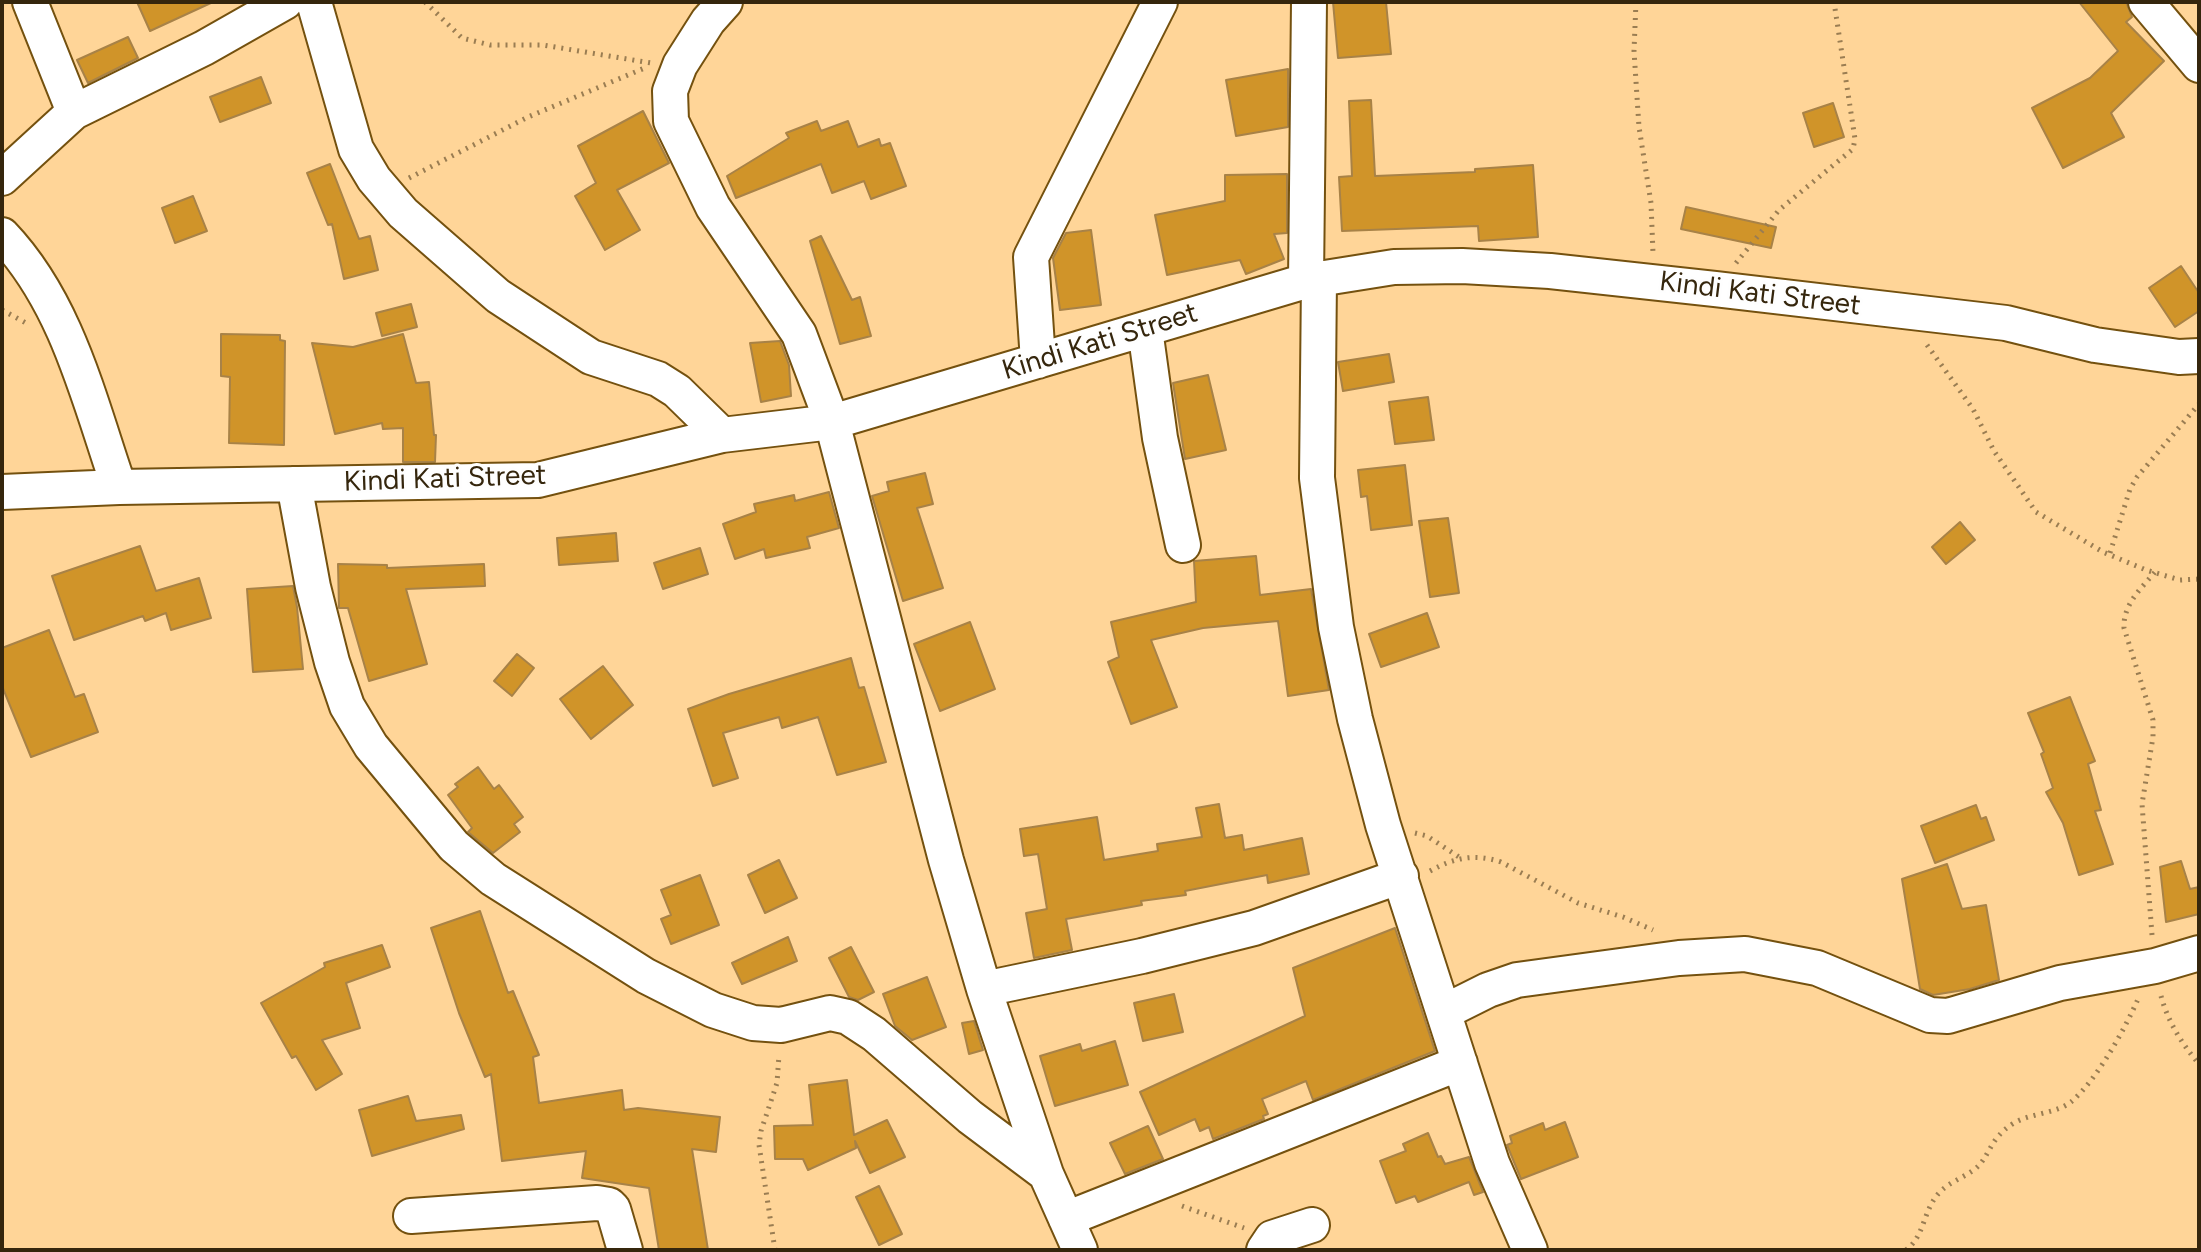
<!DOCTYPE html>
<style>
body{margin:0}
#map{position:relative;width:2201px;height:1252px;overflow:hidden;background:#ffd598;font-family:Figtree,sans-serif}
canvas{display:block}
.frame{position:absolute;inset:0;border:4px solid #35260d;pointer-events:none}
</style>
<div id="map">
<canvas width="2201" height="1252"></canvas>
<div class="frame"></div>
</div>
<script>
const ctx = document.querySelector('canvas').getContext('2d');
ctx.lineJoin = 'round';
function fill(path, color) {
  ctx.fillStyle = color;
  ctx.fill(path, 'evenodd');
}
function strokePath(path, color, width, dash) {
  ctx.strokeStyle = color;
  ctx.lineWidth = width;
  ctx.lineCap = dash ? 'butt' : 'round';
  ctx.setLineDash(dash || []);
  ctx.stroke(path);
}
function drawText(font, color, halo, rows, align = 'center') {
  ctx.font = font + ' Figtree,sans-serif';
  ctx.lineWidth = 6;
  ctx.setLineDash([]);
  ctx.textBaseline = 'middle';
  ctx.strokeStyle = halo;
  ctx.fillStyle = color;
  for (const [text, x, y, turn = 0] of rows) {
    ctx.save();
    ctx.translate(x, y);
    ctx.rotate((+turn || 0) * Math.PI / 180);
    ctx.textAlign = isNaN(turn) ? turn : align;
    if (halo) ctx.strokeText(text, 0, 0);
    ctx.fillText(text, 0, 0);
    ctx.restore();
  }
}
const building = new Path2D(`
 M 137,2 L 213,2 L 150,31 Z
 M 1333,2 L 1386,2 L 1391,54 L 1338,58 Z
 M 2079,2 L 2126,2 L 2132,17 L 2126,22 L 2164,61 L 2111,113 L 2124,137 L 2063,168 L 2032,108 L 2090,78 L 2118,51 Z
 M 128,37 L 138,58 L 88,83 L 77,60 Z
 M 1288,69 L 1288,127 L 1236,136 L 1226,80 Z
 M 261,77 L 271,103 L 220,122 L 210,97 Z
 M 1371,100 L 1375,176 L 1475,172 L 1475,169 L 1533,165 L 1538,237 L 1479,241 L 1478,226 L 1342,231 L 1339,177 L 1352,176 L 1349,101 Z
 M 1833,103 L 1844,137 L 1814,147 L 1803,113 Z
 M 643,111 L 669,163 L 617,190 L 640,230 L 605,250 L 575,196 L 596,183 L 578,146 Z
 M 817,121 L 821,131 L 848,121 L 858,147 L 879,139 L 881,146 L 890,143 L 906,186 L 871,199 L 864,181 L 832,193 L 821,164 L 736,198 L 727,176 L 789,138 L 786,133 Z
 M 330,164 L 359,239 L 370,236 L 378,270 L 344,279 L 332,224 L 328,225 L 307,173 Z
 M 1287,174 L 1287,233 L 1274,234 L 1284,259 L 1246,274 L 1240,260 L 1167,275 L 1155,215 L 1225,201 L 1225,175 Z
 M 193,196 L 207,231 L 175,243 L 162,208 Z
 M 1686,207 L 1776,227 L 1771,248 L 1681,229 Z
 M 1091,230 L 1101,305 L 1060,310 L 1053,258 L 1066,233 Z
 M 821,236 L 852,300 L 860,297 L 871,336 L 840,344 L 810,241 Z
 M 2181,266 L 2199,293 L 2199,311 L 2175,327 L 2149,288 Z
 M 411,304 L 417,327 L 382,336 L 376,313 Z
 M 221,334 L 280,335 L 280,340 L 285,341 L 284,445 L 229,443 L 230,377 L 221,376 Z
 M 403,334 L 416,383 L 429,382 L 434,435 L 436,435 L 435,462 L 403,462 L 403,428 L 383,429 L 382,423 L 335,434 L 312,343 L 353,347 Z
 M 780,341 L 789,365 L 791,396 L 761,402 L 750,343 Z
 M 1389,354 L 1394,382 L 1343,391 L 1338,362 Z
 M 1208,375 L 1226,450 L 1185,459 L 1173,383 Z
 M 1428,397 L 1434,440 L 1395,444 L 1389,402 Z
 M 1405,465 L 1412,525 L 1371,530 L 1367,496 L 1361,497 L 1358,470 Z
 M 925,473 L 933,504 L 917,508 L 943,588 L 903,601 L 872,496 L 889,491 L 887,482 Z
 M 829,492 L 839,528 L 807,537 L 810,548 L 766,558 L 764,549 L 735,559 L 723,524 L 756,512 L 754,504 L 794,495 L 795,501 Z
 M 1448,518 L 1459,593 L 1430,597 L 1419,521 Z
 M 1960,522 L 1975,540 L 1946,564 L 1932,547 Z
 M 616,533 L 618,561 L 559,565 L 557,538 Z
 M 140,546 L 156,591 L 199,578 L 211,618 L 171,630 L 166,613 L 145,621 L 143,616 L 74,640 L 52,576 Z
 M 700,548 L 708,574 L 663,589 L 654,563 Z
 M 1256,556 L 1260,595 L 1311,589 L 1329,690 L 1288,696 L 1278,621 L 1203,628 L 1151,640 L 1177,707 L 1131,724 L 1108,662 L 1119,657 L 1111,622 L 1196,602 L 1194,561 Z
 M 338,564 L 387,565 L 387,568 L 484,564 L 485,586 L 406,589 L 427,664 L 369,681 L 348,608 L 339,608 Z
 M 293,586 L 297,607 L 303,669 L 253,672 L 247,589 Z
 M 1427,613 L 1439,647 L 1381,667 L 1369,634 Z
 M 970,622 L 995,689 L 940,711 L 914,644 Z
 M 49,630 L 75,697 L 84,694 L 98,732 L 31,757 L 2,686 L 2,648 Z
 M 517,654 L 534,668 L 512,696 L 494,681 Z
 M 851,658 L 859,688 L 864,687 L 886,762 L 837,775 L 818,717 L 782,728 L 779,717 L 723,733 L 738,778 L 713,786 L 688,709 L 729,694 Z
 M 603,666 L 633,705 L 591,739 L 560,699 Z
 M 2070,697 L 2095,761 L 2088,764 L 2101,810 L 2095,811 L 2113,864 L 2079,875 L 2063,823 L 2046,792 L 2053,788 L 2041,754 L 2044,752 L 2028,713 Z
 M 478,767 L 494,789 L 499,785 L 523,817 L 514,824 L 520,832 L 493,853 L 468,832 L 472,828 L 448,795 L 458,787 L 455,784 Z
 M 1219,804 L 1225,838 L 1242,835 L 1244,850 L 1302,838 L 1309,874 L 1268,883 L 1267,875 L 1185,891 L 1186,895 L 1141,901 L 1142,905 L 1066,919 L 1072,950 L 1034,958 L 1026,913 L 1047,909 L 1038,854 L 1024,856 L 1020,829 L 1097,817 L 1104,860 L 1158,851 L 1157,844 L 1202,837 L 1196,808 Z
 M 1976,805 L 1981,819 L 1986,817 L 1994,840 L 1935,863 L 1921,826 Z
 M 779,860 L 797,898 L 765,913 L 748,875 Z
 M 2181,861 L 2190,889 L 2199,887 L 2199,914 L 2166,922 L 2160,867 Z
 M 1947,864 L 1962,909 L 1986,905 L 1999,980 L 1970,989 L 1933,995 L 1920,989 L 1902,879 Z
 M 700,875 L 719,925 L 671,944 L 661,919 L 671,915 L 661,890 Z
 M 480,911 L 508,993 L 513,991 L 539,1055 L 533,1057 L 539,1103 L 622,1090 L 624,1110 L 638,1108 L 720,1117 L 716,1152 L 692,1149 L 708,1250 L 659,1250 L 649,1188 L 582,1178 L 586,1151 L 502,1161 L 491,1074 L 485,1077 L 459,1013 L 431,928 Z
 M 1395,928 L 1435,1051 L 1313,1100 L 1306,1081 L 1262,1099 L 1268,1114 L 1263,1116 L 1264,1119 L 1213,1139 L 1209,1127 L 1200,1131 L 1195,1119 L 1159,1135 L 1140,1092 L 1305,1016 L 1293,968 Z
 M 788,937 L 797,961 L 742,984 L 732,963 Z
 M 382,945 L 390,967 L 346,983 L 360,1028 L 322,1040 L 342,1074 L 316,1090 L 296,1056 L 292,1058 L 261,1003 L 325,967 L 324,963 Z
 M 851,947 L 874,992 L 858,1000 L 849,997 L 829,958 Z
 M 927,977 L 946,1027 L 912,1040 L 895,1026 L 883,994 Z
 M 1174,994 L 1183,1032 L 1143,1041 L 1134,1003 Z
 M 974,1021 L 983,1050 L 969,1054 L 962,1023 Z
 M 1115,1041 L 1128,1085 L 1055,1106 L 1040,1056 L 1080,1044 L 1082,1051 Z
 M 847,1080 L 854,1135 L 887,1120 L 905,1157 L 870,1173 L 855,1141 L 856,1148 L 808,1170 L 803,1159 L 775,1159 L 774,1126 L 813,1125 L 809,1085 Z
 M 408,1096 L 416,1121 L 461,1115 L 464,1129 L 372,1156 L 359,1110 Z
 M 1565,1122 L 1578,1157 L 1521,1179 L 1507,1145 L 1512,1143 L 1510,1136 L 1543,1123 L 1545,1130 Z
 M 1148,1126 L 1163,1159 L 1125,1174 L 1110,1143 Z
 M 1428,1133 L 1438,1157 L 1441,1156 L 1445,1164 L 1469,1157 L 1483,1192 L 1474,1195 L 1469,1182 L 1418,1202 L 1415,1196 L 1396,1203 L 1380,1161 L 1406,1151 L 1403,1144 Z
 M 879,1186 L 902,1234 L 879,1245 L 856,1197 Z`);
fill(building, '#d09429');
strokePath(building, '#a88247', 2);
const minor = new Path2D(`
 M 30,2 L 74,112
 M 314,2 L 356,149 L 374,179 L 403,213 L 498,296 L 591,357 L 658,379 L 677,391 L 722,435
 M 725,2 L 708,21 L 680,65 L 670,91 L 671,121 L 713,207 L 799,334 L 832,422 L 946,860 L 984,989 L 1046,1174 L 1080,1250
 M 2146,2 L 2199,65
 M 2,178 L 74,112 L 204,48 L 285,2
 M 2,235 C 67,303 89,400 119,487
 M 1319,279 L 1317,478 L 1336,627 L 1355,719 L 1383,825 L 1492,1163 L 1530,1250
 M 1306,281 L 1309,2
 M 1145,329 L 1160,438 L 1183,545
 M 1038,361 L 1031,257 L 1160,2
 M 294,484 L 313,587 L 332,662 L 347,706 L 371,746 L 454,846 L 493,879 L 646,976 L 713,1010 L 753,1023 L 781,1025 L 830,1013 L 848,1017 L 874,1034 L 970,1117 L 1046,1174
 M 2,492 L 119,487 L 538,480 L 722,435 L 832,422 L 1306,281 L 1394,267 L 1462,266 L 1550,271 L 1715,289 L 2006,323 L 2095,345 L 2179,357 L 2199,356
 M 984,989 L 1142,956 L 1254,928 L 1401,876
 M 1444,1012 L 1488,990 L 1517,980 L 1679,958 L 1745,954 L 1817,968 L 1930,1015 L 1948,1016 L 2060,983 L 2155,966 L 2199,953
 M 411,1216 L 597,1203 L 609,1205 L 613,1209 L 625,1250
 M 1066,1219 L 1460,1063
 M 1264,1250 L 1272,1238 L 1312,1225`);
strokePath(minor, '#74510f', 38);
strokePath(new Path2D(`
 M 425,2 L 462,38 L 490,45 L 543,45 L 651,63
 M 1636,2 L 1634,51 L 1639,127 L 1651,203 L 1653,253
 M 409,178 L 528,117 L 647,67
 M 1736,263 L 1779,210 L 1853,149 L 1855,139 L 1834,2
 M 2,310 L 26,323
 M 1927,345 L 1973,409 L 1994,451 L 2036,512 L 2103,552 L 2146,570 L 2180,580 L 2199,579
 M 2110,553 L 2130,489 L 2137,477 L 2199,404
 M 1415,833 L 1427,836 L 1459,857
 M 1430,871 C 1454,858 1474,853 1501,862 L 1578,903 L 1623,917 L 1653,930
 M 2152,935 L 2142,804 L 2153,737 L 2153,720 L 2124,628 C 2123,604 2141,589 2155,572
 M 2161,996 C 2168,1022 2182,1044 2199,1064
 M 1182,1206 L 1244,1228
 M 775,1250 L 759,1145 L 761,1131 L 777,1083 L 779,1055
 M 1906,1250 C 1925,1236 1923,1210 1939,1193 C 1949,1182 1963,1178 1975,1169 C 1990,1157 1989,1138 2014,1123 C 2031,1113 2055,1114 2071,1102 C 2096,1081 2125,1029 2138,999`), '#9a7d52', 5, [2, 6]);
strokePath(minor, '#fff', 34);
drawText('28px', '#35260d', '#fefefe', [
 ["Kindi Kati Street",1760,294,7],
 ["Kindi Kati Street",1100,342,-17],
 ["Kindi Kati Street",445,479,-2]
]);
</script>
